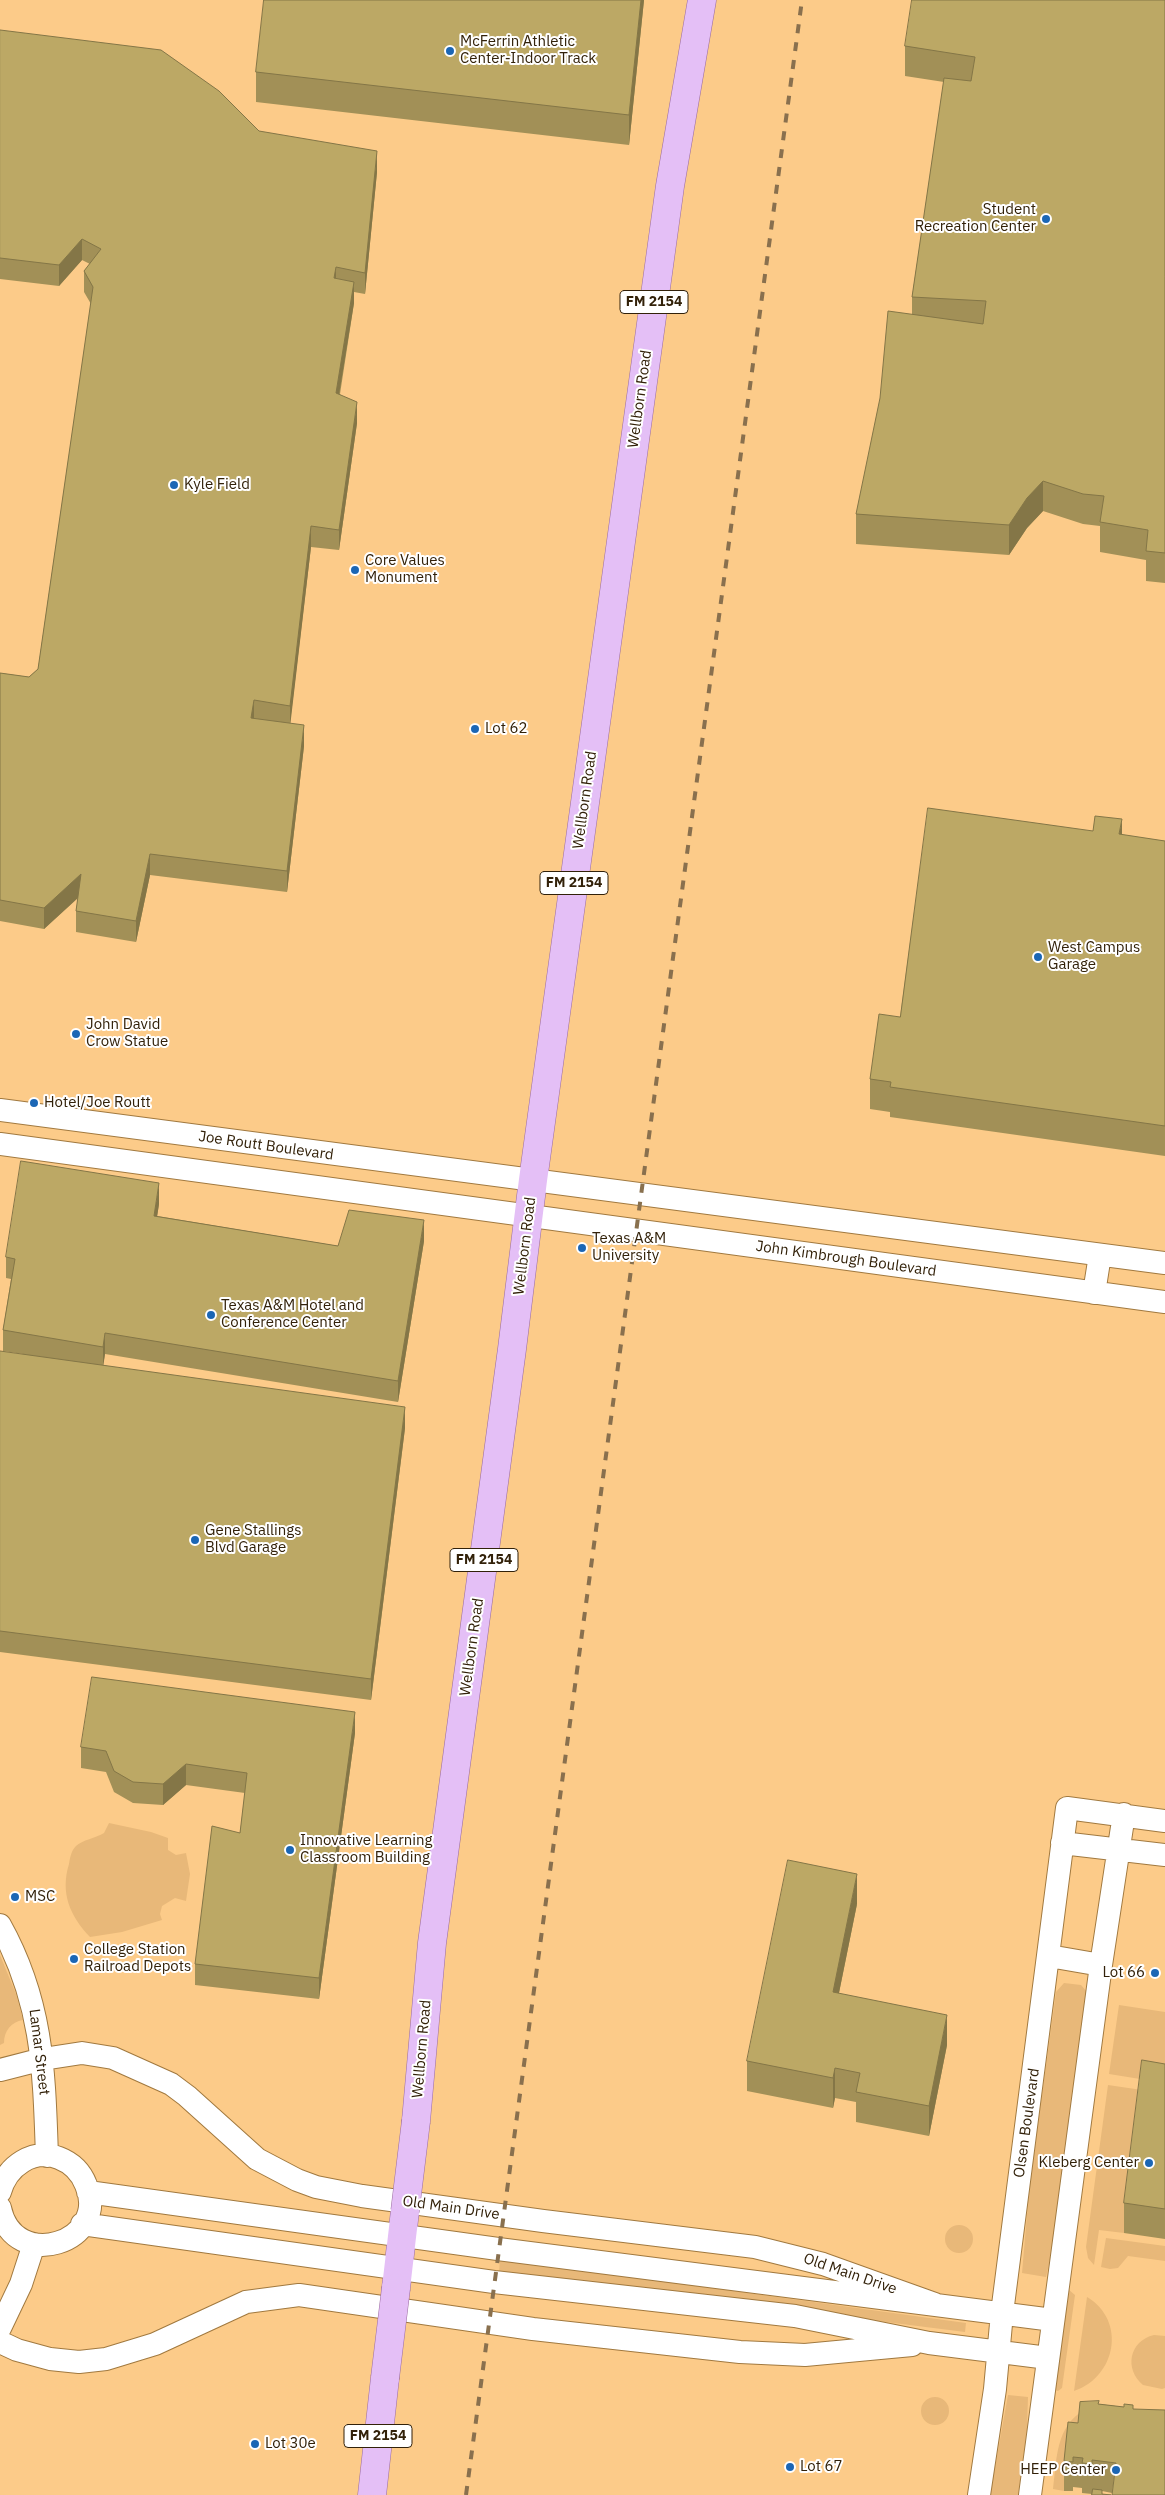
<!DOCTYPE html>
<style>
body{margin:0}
canvas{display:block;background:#fedaab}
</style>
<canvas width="1165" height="2495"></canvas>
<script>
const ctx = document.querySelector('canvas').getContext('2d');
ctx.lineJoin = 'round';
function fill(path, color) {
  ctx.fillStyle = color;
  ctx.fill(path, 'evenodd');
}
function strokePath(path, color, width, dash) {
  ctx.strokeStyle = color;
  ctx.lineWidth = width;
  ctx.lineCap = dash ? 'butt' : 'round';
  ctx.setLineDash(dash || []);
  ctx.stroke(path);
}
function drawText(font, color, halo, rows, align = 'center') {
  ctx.font = font + ' "IBM Plex Sans",sans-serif';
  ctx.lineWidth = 4;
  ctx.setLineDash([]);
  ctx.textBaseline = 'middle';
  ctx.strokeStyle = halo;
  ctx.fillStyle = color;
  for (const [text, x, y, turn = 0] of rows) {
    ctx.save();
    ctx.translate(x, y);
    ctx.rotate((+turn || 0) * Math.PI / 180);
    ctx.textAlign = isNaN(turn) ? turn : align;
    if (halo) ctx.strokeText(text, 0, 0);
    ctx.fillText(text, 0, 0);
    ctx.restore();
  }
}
fill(new Path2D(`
 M 0,0 L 1165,0 L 1165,2495 L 0,2495 Z`), '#fccb89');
fill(new Path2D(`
 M 109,1823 L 151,1832 L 168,1838 L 168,1850 L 176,1855 L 186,1853 L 190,1874 L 186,1901 L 175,1898 L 162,1906 L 160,1914 L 162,1920 L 122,1932 L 90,1937 C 70,1916 60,1893 69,1864 C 70,1858 71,1851 76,1846 C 82,1840 96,1838 104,1833 Z
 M 0,1955 L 16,1994 L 23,2020 C 11,2022 4,2031 4,2043 L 0,2045 Z
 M 1064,1983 L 1081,1985 L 1087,1992 L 1052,2251 L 1046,2277 L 1022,2273 L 1029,2191 L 1056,1992 Z
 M 1119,2005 L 1165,2012 L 1165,2083 L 1109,2074 Z
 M 1108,2085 L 1142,2090 L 1124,2233 L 1099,2230 L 1094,2265 L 1088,2258 L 1086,2247 Z
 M945 2239a14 14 0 1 1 28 0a14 14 0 1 1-28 0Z
 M 1106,2238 L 1165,2246 L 1165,2261 L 1128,2256 L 1118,2268 L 1110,2269 L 1101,2267 Z
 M 500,2259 L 966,2323 L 965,2332 L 499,2273 Z
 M 1069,2290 L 1075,2295 L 1062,2388 L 1058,2391 L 1055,2390 Z
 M 1087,2297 C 1127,2321 1116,2377 1074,2391 Z
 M 1154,2335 L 1165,2336 L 1165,2388 L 1162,2389 L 1143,2385 C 1124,2369 1129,2341 1154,2335 Z
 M 1008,2395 L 1028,2397 L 1027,2429 L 1018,2495 L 990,2495 Z
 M921 2411a14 14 0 1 1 28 0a14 14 0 1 1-28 0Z
 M 1086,2409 L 1068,2452 L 1064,2491 L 1053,2489 C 1057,2459 1055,2426 1086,2409 Z`), '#e8b879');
const minor = new Path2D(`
 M 0,1110 L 1165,1263
 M 0,1144 L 1165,1302
 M 1094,1293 L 1100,1255
 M 1062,1843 L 1165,1855
 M 0,1925 C 43,2002 44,2071 47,2156
 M 1049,1956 L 1101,1965
 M 0,2070 L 43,2059 L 82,2053 L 113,2058 L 171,2084 L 187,2096 L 257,2159 L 297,2180 L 316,2187 L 362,2196 L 543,2221 L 755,2247 L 823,2264 L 935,2304
 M 0,2192 C 7,2166 33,2148 59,2158 C 72,2163 81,2172 86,2185 C 111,2242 14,2274 0,2208
 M 88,2192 L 498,2249 L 1053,2320
 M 82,2224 L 494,2282 L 795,2316 L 929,2343 L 1048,2358
 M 0,2328 L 21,2284 L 34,2244
 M 0,2342 L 17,2350 L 50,2359 L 79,2362 L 106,2359 L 155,2344 L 246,2302 L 299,2295 L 533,2329 L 740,2352 L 805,2355 L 912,2345
 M 979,2495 L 995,2389 L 1002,2313 L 1067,1808 L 1165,1821
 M 1030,2495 L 1101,1965 L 1124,1814`);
const major = new Path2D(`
 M 416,2121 L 432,1943 L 512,1349 L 533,1180 L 670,186 L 702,0
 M 396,2288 L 405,2211
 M 372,2495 L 385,2378`);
strokePath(minor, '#a1793f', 24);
strokePath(major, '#9a6c9f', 29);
strokePath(minor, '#fff', 22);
strokePath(major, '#e4bff6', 28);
strokePath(new Path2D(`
 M 466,2495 L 802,0`), '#89704e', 4, [9, 9]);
const majorBridge = new Path2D(`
 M 405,2211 L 416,2121
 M 385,2378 L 396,2288`);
strokePath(majorBridge, '#9a6c9f', 29, []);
strokePath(majorBridge, '#e4bff6', 28);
fill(new Path2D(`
 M 264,0 L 644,0 L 629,145 L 256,102 L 256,72 Z
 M 1165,0 L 1165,583 L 1146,581 L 1146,560 L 1100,552 L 1100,526 L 1083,524 L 1043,511 L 1027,528 L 1009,555 L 856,544 L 856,514 L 912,314 L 912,297 L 944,82 L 905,76 L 905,46 Z
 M 0,30 L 259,131 L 377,172 L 365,294 L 354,292 L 354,303 L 340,394 L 357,423 L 339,550 L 311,547 L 290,723 L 304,746 L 287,892 L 150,875 L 136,942 L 76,932 L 76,911 L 78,898 L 44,929 L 0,921 L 0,673 L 29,677 L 38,669 L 91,304 L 84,292 L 84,271 L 90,264 L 82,260 L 59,286 L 0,279 Z
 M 1122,835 L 1165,841 L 1165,1156 L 890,1117 L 890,1112 L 870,1109 L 870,1079 L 900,1017 Z
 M 159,1204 L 157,1216 L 338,1246 L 424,1241 L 398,1402 L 105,1354 L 103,1365 L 405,1428 L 371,1700 L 0,1652 L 0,1354 L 23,1354 L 3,1351 L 3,1330 L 11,1279 L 6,1278 L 6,1257 Z
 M 355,1733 L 319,1999 L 195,1985 L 195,1964 L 240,1833 L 245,1793 L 186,1785 L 163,1805 L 133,1803 L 114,1792 L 106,1772 L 81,1768 L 81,1747 Z
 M 857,1904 L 839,1993 L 947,2045 L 929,2136 L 856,2122 L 856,2102 L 835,2098 L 833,2108 L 747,2091 L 747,2061 Z
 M 1165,2064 L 1165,2239 L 1124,2233 L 1124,2203 Z
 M 1099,2404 L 1124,2407 L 1112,2493 L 1102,2491 L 1092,2495 L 1093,2490 L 1092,2494 L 1082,2493 L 1082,2488 L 1073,2487 L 1073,2491 L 1064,2491 L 1064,2461 Z`), '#a29057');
fill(new Path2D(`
 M 641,0 L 644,0 L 629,145 L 629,115 Z
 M 377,151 L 377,172 L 365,294 L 365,273 Z
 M 82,239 L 82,260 L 59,286 L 59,265 Z
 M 336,267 L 336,288 L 334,278 Z
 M 354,282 L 354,303 L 336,413 L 336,393 Z
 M 357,402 L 357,423 L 339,550 L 339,530 Z
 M 1043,481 L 1043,511 L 1027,528 L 1009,555 L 1009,525 L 1027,498 Z
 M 311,526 L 311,547 L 290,727 L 290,706 Z
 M 254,700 L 254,720 L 251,718 Z
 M 304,725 L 304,746 L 287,892 L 287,871 Z
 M 1122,819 L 1122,849 L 1119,834 Z
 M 150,854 L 150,875 L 136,942 L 136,921 Z
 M 81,874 L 81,895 L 44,929 L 44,908 Z
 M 159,1183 L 159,1204 L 154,1237 L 154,1216 Z
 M 424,1220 L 424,1241 L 398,1402 L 398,1381 Z
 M 105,1333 L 105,1354 L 103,1368 L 103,1347 Z
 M 405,1407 L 405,1428 L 371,1700 L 371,1679 Z
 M 355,1712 L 355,1733 L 319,1999 L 319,1978 Z
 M 186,1764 L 186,1785 L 163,1805 L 163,1784 Z
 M 857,1874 L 857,1904 L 833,2022 L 833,1992 Z
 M 947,2015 L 947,2045 L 929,2136 L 929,2106 Z
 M 835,2068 L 835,2098 L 833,2108 L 833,2078 Z`), '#847647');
const building = new Path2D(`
 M 264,0 L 641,0 L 629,115 L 256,72 Z
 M 912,0 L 1165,0 L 1165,553 L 1146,551 L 1148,530 L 1100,522 L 1104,496 L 1083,494 L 1043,481 L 1027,498 L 1009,525 L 856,514 L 880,398 L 888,311 L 983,324 L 986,301 L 912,297 L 944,78 L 971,81 L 975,57 L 905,46 Z
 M 0,30 L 161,50 L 219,91 L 259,131 L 377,151 L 365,273 L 336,267 L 334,278 L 354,282 L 336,393 L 357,402 L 339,530 L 311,526 L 290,706 L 254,700 L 251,718 L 304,725 L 287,871 L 150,854 L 136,921 L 76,911 L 81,874 L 44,908 L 0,900 L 0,673 L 29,677 L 38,669 L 93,287 L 84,271 L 101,249 L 82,239 L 59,265 L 0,258 Z
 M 928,808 L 1093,831 L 1095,816 L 1122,819 L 1119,834 L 1165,841 L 1165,1126 L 890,1087 L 891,1082 L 870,1079 L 879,1014 L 900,1017 Z
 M 21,1161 L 159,1183 L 154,1216 L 338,1246 L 349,1210 L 424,1220 L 398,1381 L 105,1333 L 103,1347 L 3,1330 L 15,1259 L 6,1257 Z
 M 0,1351 L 405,1407 L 371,1679 L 0,1631 Z
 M 92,1677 L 355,1712 L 319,1978 L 195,1964 L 212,1826 L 240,1833 L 247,1773 L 186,1764 L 163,1784 L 133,1782 L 114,1771 L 106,1751 L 81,1747 Z
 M 788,1860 L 857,1874 L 833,1992 L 947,2015 L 929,2106 L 856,2092 L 860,2073 L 835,2068 L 833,2078 L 747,2061 Z
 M 1142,2060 L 1165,2064 L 1165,2209 L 1124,2203 Z
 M 1099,2401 L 1098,2404 L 1124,2407 L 1124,2404 L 1133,2405 L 1133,2409 L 1165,2410 L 1165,2495 L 1112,2495 L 1116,2463 L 1092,2460 L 1092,2464 L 1082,2463 L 1083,2458 L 1073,2457 L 1073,2462 L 1064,2461 L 1068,2422 L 1078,2423 L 1080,2402 Z
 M 1093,2489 L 1102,2490 L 1102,2494 L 1111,2495 L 1092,2495 Z`);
fill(building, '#bca865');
strokePath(building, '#847647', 1);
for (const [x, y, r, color] of [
 [450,51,5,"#1b66b5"],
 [1046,219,5,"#1b66b5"],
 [174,485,5,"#1b66b5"],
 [355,570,5,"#1b66b5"],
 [475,729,5,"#1b66b5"],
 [1038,957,5,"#1b66b5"],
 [76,1034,5,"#1b66b5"],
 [34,1103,5,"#1b66b5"],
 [582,1248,5,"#1b66b5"],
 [211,1315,5,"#1b66b5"],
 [195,1540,5,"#1b66b5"],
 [290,1850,5,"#1b66b5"],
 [15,1897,5,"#1b66b5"],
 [74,1959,5,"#1b66b5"],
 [1155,1973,5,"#1b66b5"],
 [1149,2163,5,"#1b66b5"],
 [255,2444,5,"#1b66b5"],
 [790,2467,5,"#1b66b5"],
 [1116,2470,5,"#1b66b5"]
]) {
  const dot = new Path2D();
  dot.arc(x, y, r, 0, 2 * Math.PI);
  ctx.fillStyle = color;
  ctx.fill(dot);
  strokePath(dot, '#fff', 2);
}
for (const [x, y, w] of [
 [654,302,68],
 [574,883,68],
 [484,1560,68],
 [378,2436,68]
]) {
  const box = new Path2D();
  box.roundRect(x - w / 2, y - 11.5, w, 23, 4);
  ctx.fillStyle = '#fff';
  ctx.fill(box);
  strokePath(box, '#322109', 1);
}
drawText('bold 14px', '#322109', null, [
 ["FM 2154",654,302],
 ["FM 2154",574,883],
 ["FM 2154",484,1560],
 ["FM 2154",378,2436]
]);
drawText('15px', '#322109', '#fff', [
 ["McFerrin Athletic",460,42],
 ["Center-Indoor Track",460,59],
 ["Student",1036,210,"right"],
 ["Recreation Center",1036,227,"right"],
 ["Kyle Field",184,485],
 ["Core Values",365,561],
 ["Monument",365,578],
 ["Lot 62",485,729],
 ["West Campus",1048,948],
 ["Garage",1048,965],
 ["John David",86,1025],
 ["Crow Statue",86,1042],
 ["Hotel/Joe Routt",44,1103],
 ["Texas A&M",592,1239],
 ["University",592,1256],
 ["Texas A&M Hotel and",221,1306],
 ["Conference Center",221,1323],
 ["Gene Stallings",205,1531],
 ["Blvd Garage",205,1548],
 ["Innovative Learning",300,1841],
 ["Classroom Building",300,1858],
 ["MSC",25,1897],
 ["College Station",84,1950],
 ["Railroad Depots",84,1967],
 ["Lot 66",1145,1973,"right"],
 ["Kleberg Center",1139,2163,"right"],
 ["Lot 30e",265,2444],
 ["Lot 67",800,2467],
 ["HEEP Center",1106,2470,"right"]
], 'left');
drawText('15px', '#322109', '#fff', [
 ["Wellborn Road",640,399,-82],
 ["Wellborn Road",585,800,-82],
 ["Joe Routt Boulevard",266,1146,8],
 ["Wellborn Road",525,1246,-83],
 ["John Kimbrough Boulevard",846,1259,8],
 ["Wellborn Road",472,1647,-82],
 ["Wellborn Road",422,2049,-85],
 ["Lamar Street",39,2052,83],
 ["Olsen Boulevard",1027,2123,-82],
 ["Old Main Drive",451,2208,8],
 ["Old Main Drive",850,2274,19]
]);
</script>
